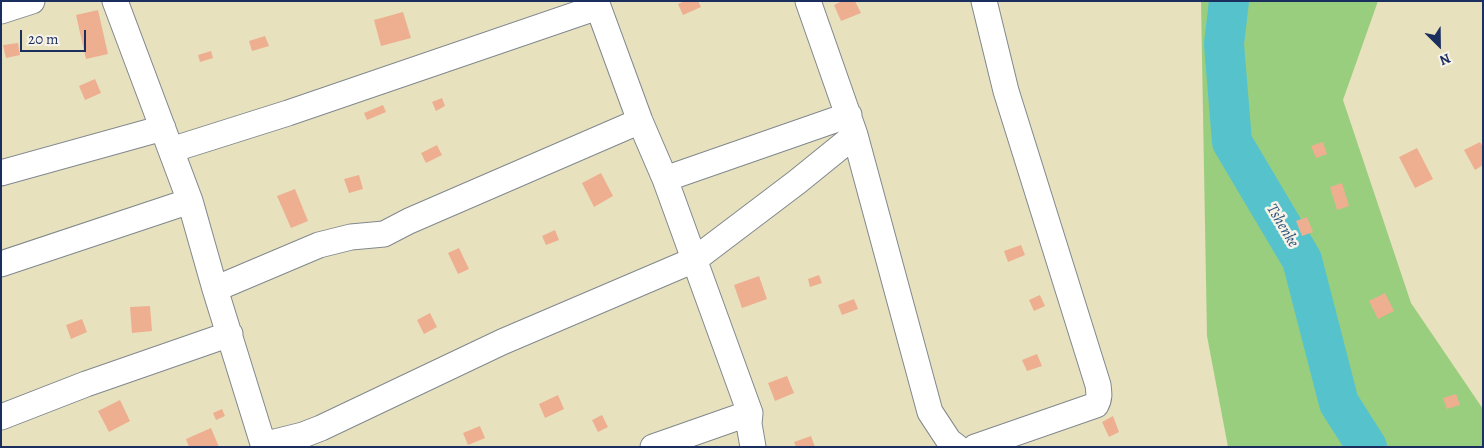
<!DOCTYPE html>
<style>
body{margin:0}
#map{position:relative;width:1484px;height:448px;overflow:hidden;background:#e7e1be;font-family:Alegreya,serif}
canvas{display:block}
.frame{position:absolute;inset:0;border:2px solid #1b2f5e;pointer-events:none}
.north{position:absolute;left:1414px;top:20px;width:50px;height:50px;-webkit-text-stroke:4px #f7f3e8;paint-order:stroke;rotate:157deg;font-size:14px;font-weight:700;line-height:20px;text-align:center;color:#1b2f5e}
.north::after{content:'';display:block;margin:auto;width:18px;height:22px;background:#1b2f5e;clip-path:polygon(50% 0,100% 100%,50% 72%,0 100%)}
.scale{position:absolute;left:20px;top:30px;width:66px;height:22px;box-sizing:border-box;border:2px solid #1b2f5e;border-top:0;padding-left:6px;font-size:15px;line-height:18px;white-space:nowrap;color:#1b2f5e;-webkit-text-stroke:4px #f7f3e8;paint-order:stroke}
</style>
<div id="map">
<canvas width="1484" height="448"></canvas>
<div class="frame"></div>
<div class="north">N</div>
<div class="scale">20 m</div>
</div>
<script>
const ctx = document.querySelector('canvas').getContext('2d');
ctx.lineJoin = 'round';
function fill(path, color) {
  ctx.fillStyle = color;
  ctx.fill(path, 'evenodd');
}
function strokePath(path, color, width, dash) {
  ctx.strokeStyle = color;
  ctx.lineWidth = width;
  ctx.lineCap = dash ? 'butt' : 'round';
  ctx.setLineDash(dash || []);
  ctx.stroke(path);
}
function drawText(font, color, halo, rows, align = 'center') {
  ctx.font = font + ' Alegreya,serif';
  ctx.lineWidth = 5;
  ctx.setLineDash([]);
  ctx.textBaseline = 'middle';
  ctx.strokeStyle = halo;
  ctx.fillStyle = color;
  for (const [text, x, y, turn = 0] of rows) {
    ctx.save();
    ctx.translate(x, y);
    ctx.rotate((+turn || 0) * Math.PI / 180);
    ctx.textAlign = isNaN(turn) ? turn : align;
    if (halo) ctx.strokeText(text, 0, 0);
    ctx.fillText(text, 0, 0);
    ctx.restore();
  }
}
fill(new Path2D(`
 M 1201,1 L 1378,1 L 1343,100 L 1411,303 L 1483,409 L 1483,447 L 1228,447 L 1207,336 Z`), '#9ace7f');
strokePath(new Path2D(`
 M 1229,1 L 1224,44 L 1232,142 L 1302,260 L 1339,403 L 1367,447`), '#56c3cc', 40);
fill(new Path2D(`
 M 685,1 L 698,1 L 701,7 L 683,15 L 678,4 Z
 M 842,1 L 855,1 L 861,13 L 841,21 L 834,5 Z
 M 98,10 L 108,54 L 86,59 L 76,15 Z
 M 403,12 L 411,38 L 381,46 L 374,20 Z
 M 265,36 L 269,46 L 252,51 L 249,41 Z
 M 18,43 L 20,55 L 6,58 L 3,45 Z
 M 211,51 L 213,58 L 200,62 L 198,55 Z
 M 95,79 L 101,93 L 85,100 L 79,86 Z
 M 442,98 L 445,106 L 436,111 L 432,102 Z
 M 383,105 L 386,112 L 367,120 L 364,113 Z
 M 1323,142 L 1327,154 L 1316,158 L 1311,146 Z
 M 1480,142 L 1483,147 L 1483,165 L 1475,170 L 1464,150 Z
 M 437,145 L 442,155 L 426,163 L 421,153 Z
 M 1417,148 L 1433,179 L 1415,188 L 1399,157 Z
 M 601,173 L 613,196 L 594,207 L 582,183 Z
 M 359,175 L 363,189 L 349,193 L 344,179 Z
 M 1342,183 L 1349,206 L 1337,210 L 1330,187 Z
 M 295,189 L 308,221 L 291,228 L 277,196 Z
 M 1307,217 L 1313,232 L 1302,236 L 1296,221 Z
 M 555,230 L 559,240 L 546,245 L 542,236 Z
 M 1021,245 L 1025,255 L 1008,262 L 1004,251 Z
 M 459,248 L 469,269 L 458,274 L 448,253 Z
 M 819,275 L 822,283 L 810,287 L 808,279 Z
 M 759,276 L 767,299 L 742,308 L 734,285 Z
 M 1385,293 L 1394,311 L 1378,319 L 1369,301 Z
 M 1040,295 L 1045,306 L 1034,311 L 1029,300 Z
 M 854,299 L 858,309 L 842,315 L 838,305 Z
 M 150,306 L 152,331 L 132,333 L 130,307 Z
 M 430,313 L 437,327 L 424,334 L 417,320 Z
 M 82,319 L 87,332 L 71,339 L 66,325 Z
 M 1037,354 L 1042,366 L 1027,371 L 1022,360 Z
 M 787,376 L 794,393 L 775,401 L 768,383 Z
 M 1456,394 L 1460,405 L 1447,409 L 1443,398 Z
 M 558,395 L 564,409 L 545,418 L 539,404 Z
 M 120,400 L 130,421 L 109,432 L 98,411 Z
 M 222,409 L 225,416 L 216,420 L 213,413 Z
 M 602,415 L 608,427 L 598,432 L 592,420 Z
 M 1113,416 L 1119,432 L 1109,437 L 1102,422 Z
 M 480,426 L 485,438 L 468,445 L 463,433 Z
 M 211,428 L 219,447 L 189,447 L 186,439 Z
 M 811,436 L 815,447 L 796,447 L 794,442 Z`), '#eeaf90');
const minor = new Path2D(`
 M 115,1 L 190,201 L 215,289 L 264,447
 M 596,1 L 640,121 L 665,179 L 750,413 L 749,424 L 753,447
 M 808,1 L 855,135 L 930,412 L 949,441 L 957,447
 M 1,11 L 32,1
 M 171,150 L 288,113 L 598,7
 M 1,173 L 163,128
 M 665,179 L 849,115
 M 1,264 L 190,201
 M 215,289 L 319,245 L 351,237 L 384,234 L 409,221 L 640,121
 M 1,417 L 86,384 L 230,334
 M 263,445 L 303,435 L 321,428 L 502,342 L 694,260 L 797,182 L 855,135
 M 653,447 L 750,413
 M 975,447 L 1096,405 C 1100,398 1099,393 1098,385 L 1006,91 L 984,1`);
strokePath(minor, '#81888e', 27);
strokePath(minor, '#fff', 25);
drawText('italic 16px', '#2a547a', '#f7f3e8', [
 ["Tshenke",1282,226,59]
]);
</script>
